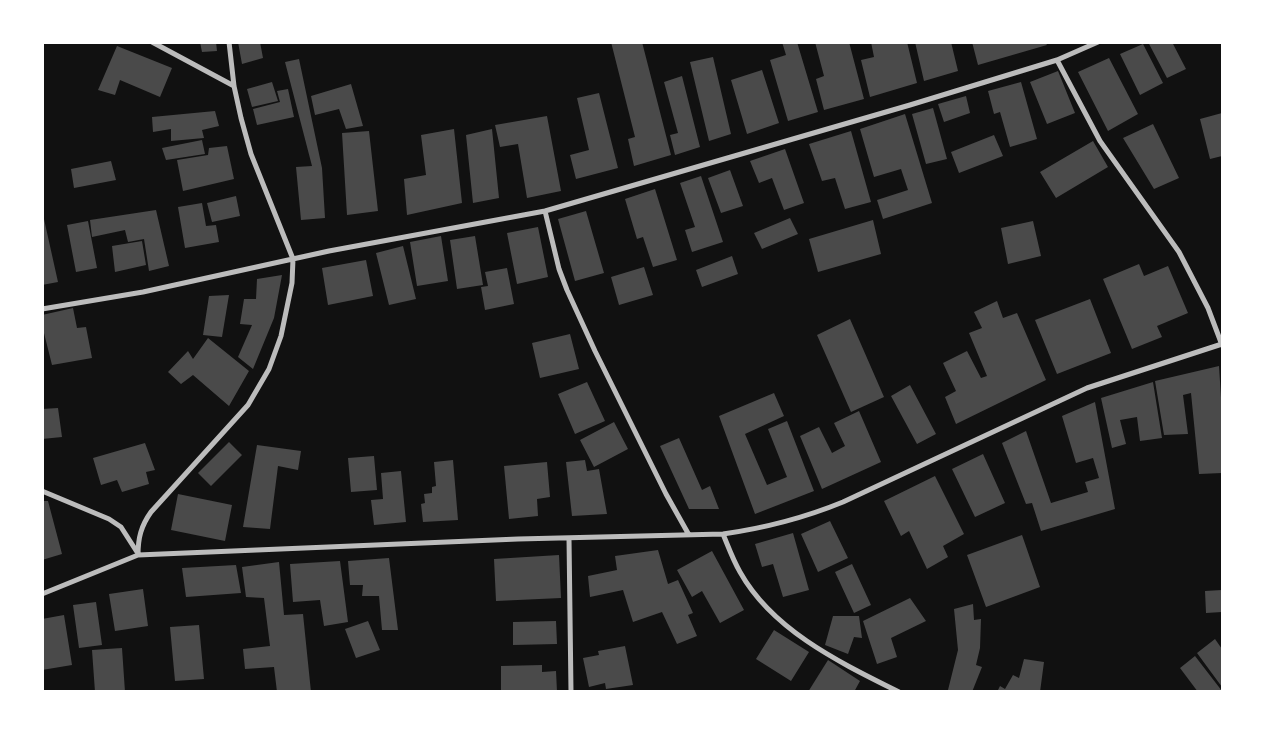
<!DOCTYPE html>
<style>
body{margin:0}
#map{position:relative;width:1265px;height:734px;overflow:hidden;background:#111;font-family:"Roboto Condensed",sans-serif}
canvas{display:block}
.frame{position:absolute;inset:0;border:44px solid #fff;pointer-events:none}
</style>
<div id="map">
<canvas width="1265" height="734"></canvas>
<div class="frame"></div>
</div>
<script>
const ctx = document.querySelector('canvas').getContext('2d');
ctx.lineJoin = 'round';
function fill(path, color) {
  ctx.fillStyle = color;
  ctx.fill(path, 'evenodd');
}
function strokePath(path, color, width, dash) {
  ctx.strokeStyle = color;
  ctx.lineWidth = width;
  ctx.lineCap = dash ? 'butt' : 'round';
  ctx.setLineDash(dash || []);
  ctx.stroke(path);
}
fill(new Path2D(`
 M 200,42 L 216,42 L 217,51 L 202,52 Z
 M 238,42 L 260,42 L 263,58 L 242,64 Z
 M 611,42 L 642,42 L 671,155 L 634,166 L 628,139 L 635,137 Z
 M 782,42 L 797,42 L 818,112 L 788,121 L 770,60 L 786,55 Z
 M 815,42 L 849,42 L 864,99 L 824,110 L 816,79 L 824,76 Z
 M 871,42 L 907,42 L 917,83 L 870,97 L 861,60 L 874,57 Z
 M 915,42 L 951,42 L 958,71 L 924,81 Z
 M 972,42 L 1045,42 L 1047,45 L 978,65 Z
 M 1148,42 L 1172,42 L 1186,69 L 1167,78 Z
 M 1143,44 L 1163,83 L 1140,95 L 1120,54 Z
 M 117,46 L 172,68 L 160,97 L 120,80 L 115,95 L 98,90 Z
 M 713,57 L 731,134 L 709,141 L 690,62 Z
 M 1109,58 L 1138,114 L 1108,131 L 1078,72 Z
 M 299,59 L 322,168 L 325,218 L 301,220 L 296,167 L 312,166 L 285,62 Z
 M 762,70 L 779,123 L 747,134 L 731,80 Z
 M 1058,71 L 1075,113 L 1047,124 L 1030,82 Z
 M 682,76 L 700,147 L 675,155 L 670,135 L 678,133 L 664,82 Z
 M 272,82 L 278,101 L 252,107 L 247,89 Z
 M 1021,82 L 1037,139 L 1010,147 L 1000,112 L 994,114 L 988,91 Z
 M 351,84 L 363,126 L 346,129 L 339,109 L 315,115 L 311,96 Z
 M 288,89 L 294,117 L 257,125 L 253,109 L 280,102 L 277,91 Z
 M 599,93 L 618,168 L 576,179 L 570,155 L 589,150 L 577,98 Z
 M 966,96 L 970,113 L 944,122 L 938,104 Z
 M 933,108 L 947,159 L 926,164 L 912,114 Z
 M 215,111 L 219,126 L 202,130 L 204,138 L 171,141 L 171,129 L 153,132 L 152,117 Z
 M 1222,113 L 1222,156 L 1210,159 L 1200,119 Z
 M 905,114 L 932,203 L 883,219 L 877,200 L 908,190 L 901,169 L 874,177 L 860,129 Z
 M 547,116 L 561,191 L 527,198 L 518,144 L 500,147 L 495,125 Z
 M 1153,124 L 1179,178 L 1154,189 L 1123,138 Z
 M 454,129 L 462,203 L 407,215 L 404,179 L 426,175 L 421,135 Z
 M 492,129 L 499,198 L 473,203 L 466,135 Z
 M 369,131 L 378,211 L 347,215 L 342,133 Z
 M 851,131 L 871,202 L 845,209 L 835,178 L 822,181 L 809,144 Z
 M 994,135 L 1003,156 L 959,173 L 951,152 Z
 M 202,140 L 205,154 L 166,160 L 162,148 Z
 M 1093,141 L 1108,167 L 1056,198 L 1040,172 Z
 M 227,146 L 234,179 L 183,191 L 177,160 L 208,155 L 209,148 Z
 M 785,149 L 804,203 L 784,210 L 772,178 L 759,183 L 750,161 Z
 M 111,161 L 116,180 L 74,188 L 71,169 Z
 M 730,170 L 743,206 L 721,213 L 708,178 Z
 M 701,176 L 723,242 L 692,252 L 685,230 L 695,227 L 680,183 Z
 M 655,189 L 677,260 L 653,267 L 643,237 L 637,239 L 625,199 Z
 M 236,196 L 240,216 L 212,222 L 207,203 Z
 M 202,203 L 206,226 L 216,225 L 219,242 L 185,248 L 178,207 Z
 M 42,210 L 58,282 L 42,285 Z
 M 156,210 L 169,266 L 149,271 L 144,239 L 128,242 L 125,230 L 92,237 L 90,220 Z
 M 586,211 L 604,273 L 575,281 L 558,219 Z
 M 790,218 L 798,234 L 762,249 L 754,233 Z
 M 873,220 L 881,254 L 818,272 L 809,239 Z
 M 88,221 L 97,268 L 76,272 L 67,225 Z
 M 1033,221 L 1041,256 L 1008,264 L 1001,228 Z
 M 538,227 L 548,277 L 517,284 L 507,233 Z
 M 441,236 L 448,281 L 417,286 L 410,242 Z
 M 475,236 L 483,285 L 457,289 L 450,240 Z
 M 142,241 L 146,265 L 115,272 L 112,246 Z
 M 403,246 L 416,299 L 389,305 L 376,253 Z
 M 732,256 L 738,274 L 702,287 L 696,270 Z
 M 366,260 L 373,296 L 328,305 L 322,268 Z
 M 1139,264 L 1144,276 L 1168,266 L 1188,313 L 1157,326 L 1162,337 L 1132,349 L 1103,279 Z
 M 644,267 L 653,295 L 619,305 L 611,277 Z
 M 507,268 L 514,304 L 485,310 L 481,287 L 488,286 L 485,272 Z
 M 282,275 L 274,318 L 253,369 L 238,357 L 252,325 L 240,324 L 244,299 L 256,299 L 257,279 Z
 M 229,295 L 222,337 L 203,335 L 209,296 Z
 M 1090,299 L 1111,353 L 1057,374 L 1035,320 Z
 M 997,301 L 1003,318 L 1017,313 L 1046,380 L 956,424 L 945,397 L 956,391 L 943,363 L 967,351 L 981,378 L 987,376 L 969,333 L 982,328 L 974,312 Z
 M 73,308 L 77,328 L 86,327 L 92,358 L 52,365 L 42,325 L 42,315 Z
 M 850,319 L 884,397 L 851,412 L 817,335 Z
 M 570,334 L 579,369 L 540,378 L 532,343 Z
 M 208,338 L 249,371 L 229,406 L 193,375 L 181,384 L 168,372 L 188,351 L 193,359 Z
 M 1219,366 L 1222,413 L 1222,473 L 1199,474 L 1191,393 L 1183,395 L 1188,434 L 1164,435 L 1155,381 Z
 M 587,382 L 605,421 L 575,434 L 558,394 Z
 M 1153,382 L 1162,438 L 1140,441 L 1137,417 L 1120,420 L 1126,444 L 1112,448 L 1101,398 Z
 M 910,385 L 936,434 L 917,444 L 891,396 Z
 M 774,393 L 784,416 L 745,434 L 767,485 L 787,477 L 768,429 L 787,421 L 814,491 L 755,514 L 719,416 Z
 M 1095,402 L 1115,509 L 1041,531 L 1032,503 L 1026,504 L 1002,443 L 1026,431 L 1051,503 L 1088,492 L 1085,482 L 1099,478 L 1093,458 L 1076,463 L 1062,416 Z
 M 58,408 L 62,437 L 42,439 L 42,409 Z
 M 859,411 L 881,462 L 822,489 L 800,436 L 819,427 L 832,453 L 845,446 L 834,423 Z
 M 614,422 L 628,449 L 594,467 L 580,440 Z
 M 679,438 L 702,490 L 710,486 L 719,509 L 689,509 L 660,446 Z
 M 229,442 L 242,455 L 211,486 L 198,473 Z
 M 145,443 L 155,470 L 146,472 L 149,484 L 122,492 L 117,480 L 101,485 L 93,458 Z
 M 257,445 L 301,451 L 298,470 L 278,466 L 270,529 L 243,527 Z
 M 983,454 L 1005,503 L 975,517 L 952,469 Z
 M 374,456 L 377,490 L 351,492 L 348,458 Z
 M 453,460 L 458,520 L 423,522 L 421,504 L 425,503 L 424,494 L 432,493 L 432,487 L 436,486 L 434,462 Z
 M 585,460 L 587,471 L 599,469 L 607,514 L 572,516 L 566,462 Z
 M 547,462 L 550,497 L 537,499 L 538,516 L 509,519 L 504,466 Z
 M 401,471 L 406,522 L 374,525 L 371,500 L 383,499 L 381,473 Z
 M 935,476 L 964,534 L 943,546 L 948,557 L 927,569 L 909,531 L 901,536 L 884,501 Z
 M 178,494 L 232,505 L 225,541 L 171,530 Z
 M 42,501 L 48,501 L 62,554 L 42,560 Z
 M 830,521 L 848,558 L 818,572 L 801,534 Z
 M 793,533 L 809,590 L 783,597 L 773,564 L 762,567 L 755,544 Z
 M 1022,535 L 1040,587 L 986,607 L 967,555 Z
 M 658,550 L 668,584 L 678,580 L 693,613 L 688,615 L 697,636 L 677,644 L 662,612 L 633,622 L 623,590 L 590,597 L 588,576 L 617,570 L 615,556 Z
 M 712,551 L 744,610 L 720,623 L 702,591 L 692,597 L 677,570 Z
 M 559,555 L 561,598 L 496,601 L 494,559 Z
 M 389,558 L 398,630 L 382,630 L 379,596 L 362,596 L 363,585 L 350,585 L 348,561 Z
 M 340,561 L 348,622 L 324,626 L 320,600 L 293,602 L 290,564 Z
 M 279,562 L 284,615 L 303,614 L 311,692 L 277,692 L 274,667 L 245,669 L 243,649 L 270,646 L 264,598 L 246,597 L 242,567 Z
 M 852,564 L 871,605 L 854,613 L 835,572 Z
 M 236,565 L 241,593 L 186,597 L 182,568 Z
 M 143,589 L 148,626 L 115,631 L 109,594 Z
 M 1222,590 L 1222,612 L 1206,613 L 1205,591 Z
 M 910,598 L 926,621 L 891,638 L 897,657 L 877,664 L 863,621 Z
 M 96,602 L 102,645 L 79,648 L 73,605 Z
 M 973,604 L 974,620 L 981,619 L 980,648 L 976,665 L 982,667 L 972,692 L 951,692 L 948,690 L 958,650 L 954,609 Z
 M 64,615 L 72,665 L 42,670 L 42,619 Z
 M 833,616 L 859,616 L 862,638 L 854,637 L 848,654 L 825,645 Z
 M 368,621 L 380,650 L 356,658 L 345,629 Z
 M 556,621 L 557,644 L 513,645 L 513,622 Z
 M 199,625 L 204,679 L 175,681 L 170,627 Z
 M 774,630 L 809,652 L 791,681 L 756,659 Z
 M 1215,639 L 1222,649 L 1222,687 L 1197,653 Z
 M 625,646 L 633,685 L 606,689 L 605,683 L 589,687 L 583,658 L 599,655 L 598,651 Z
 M 122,648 L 125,692 L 95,692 L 92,650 Z
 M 1195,656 L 1222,691 L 1222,692 L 1198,692 L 1180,668 Z
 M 1024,659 L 1044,662 L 1040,692 L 997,692 L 1000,686 L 1005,689 L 1013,675 L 1019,678 Z
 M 828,660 L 860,681 L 854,692 L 808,692 Z
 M 542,665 L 542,672 L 556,671 L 557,692 L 501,692 L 501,666 Z`), '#4a4a4a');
strokePath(new Path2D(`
 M 152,42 L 234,86
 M 1057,60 L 1100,141 L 1179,252 L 1208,308 L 1222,345
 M 545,211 L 559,269 L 567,290 L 595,351 L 666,494 L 689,535
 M 42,309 L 143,292 L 329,251 L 545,211 L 910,105 L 1057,60 L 1098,42
 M 42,491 L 109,519 L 121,527 L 137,552
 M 723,534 C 728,546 733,560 740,572 C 773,631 841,663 899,692
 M 569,538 L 571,692
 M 138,555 C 138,538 141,526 151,512 L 248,405 L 269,369 L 281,336 L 292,283 L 293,259 L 251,154 L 241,118 L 234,86 L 229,42
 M 42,594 L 138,555 L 518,539 L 723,534 C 765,528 804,518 843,502 L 1087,388 L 1222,344`), '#bcbcbc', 5);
</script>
